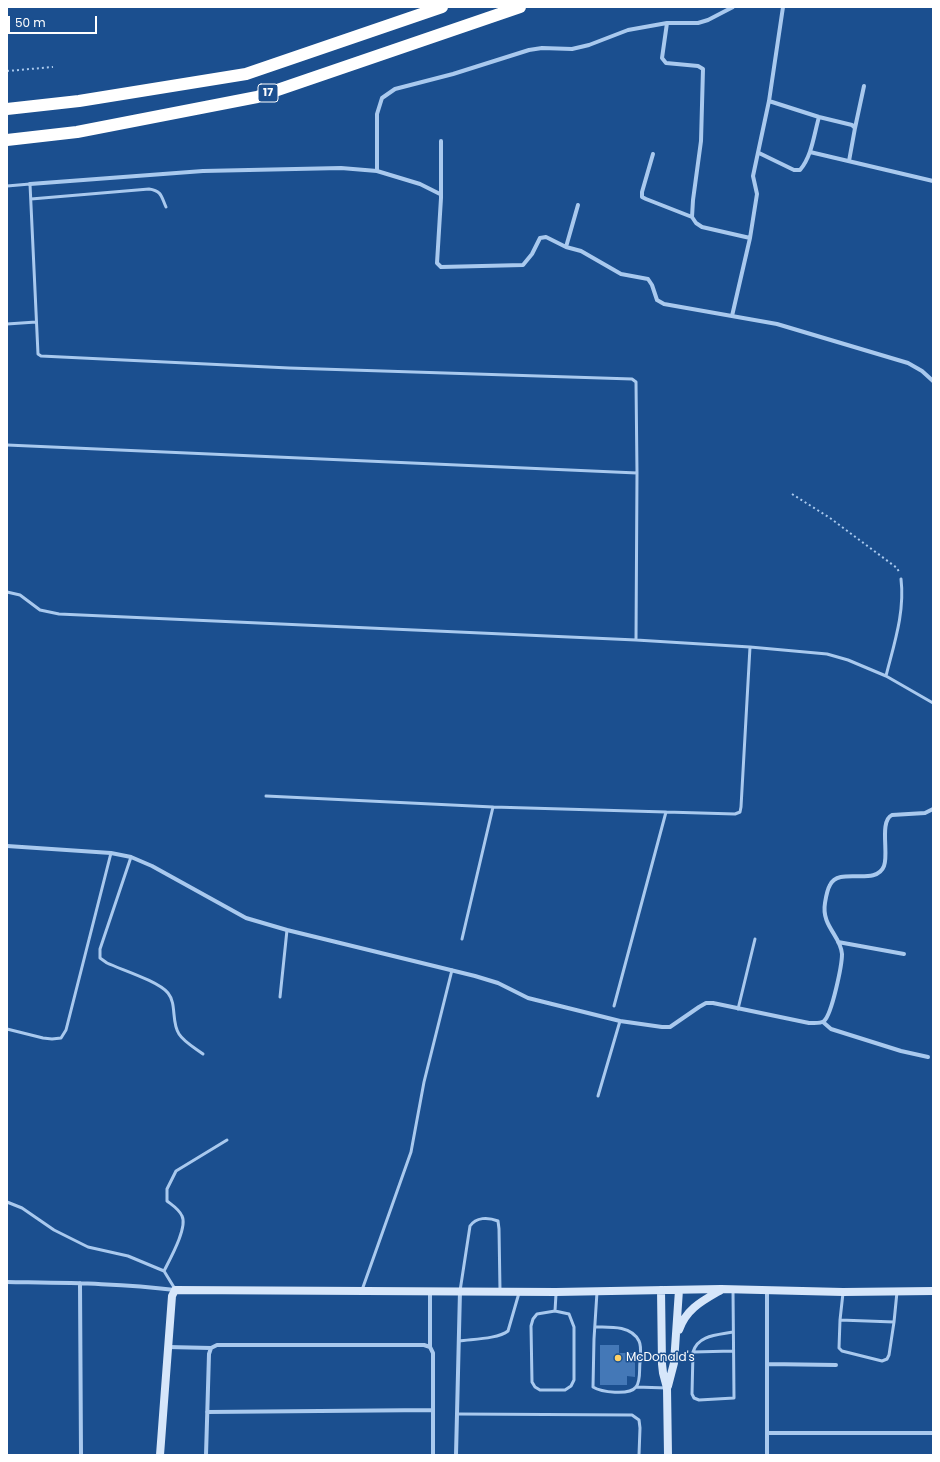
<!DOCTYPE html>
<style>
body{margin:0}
#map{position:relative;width:940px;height:1462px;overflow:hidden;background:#1b4f8f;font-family:Poppins,sans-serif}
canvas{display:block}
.frame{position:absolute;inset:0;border:8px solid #fff;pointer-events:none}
.scale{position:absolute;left:8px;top:16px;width:89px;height:18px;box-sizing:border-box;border:2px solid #fff;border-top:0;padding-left:5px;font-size:12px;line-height:14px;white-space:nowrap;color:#fff;-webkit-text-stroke:3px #1b4f8f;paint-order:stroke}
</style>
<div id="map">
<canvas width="940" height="1462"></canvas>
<div class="frame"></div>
<div class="scale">50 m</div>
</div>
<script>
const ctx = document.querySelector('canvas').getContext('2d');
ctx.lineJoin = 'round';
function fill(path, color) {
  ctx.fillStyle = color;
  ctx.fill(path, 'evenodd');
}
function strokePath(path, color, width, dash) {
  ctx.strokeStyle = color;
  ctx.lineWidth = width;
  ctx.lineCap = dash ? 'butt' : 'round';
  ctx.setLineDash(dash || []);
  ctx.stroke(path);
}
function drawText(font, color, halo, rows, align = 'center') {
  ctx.font = font + ' Poppins,sans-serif';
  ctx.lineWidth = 3;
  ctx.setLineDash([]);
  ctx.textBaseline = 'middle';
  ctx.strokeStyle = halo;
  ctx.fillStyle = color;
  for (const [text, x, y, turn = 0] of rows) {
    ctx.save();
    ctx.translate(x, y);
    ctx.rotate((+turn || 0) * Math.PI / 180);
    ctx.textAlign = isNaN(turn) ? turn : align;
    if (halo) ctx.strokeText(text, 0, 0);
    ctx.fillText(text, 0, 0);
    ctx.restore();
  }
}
fill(new Path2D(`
 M 600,1345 L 619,1345 L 619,1353 L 635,1353 L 635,1377 L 627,1376 L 627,1385 L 600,1385 Z`), '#4478b7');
strokePath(new Path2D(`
 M 7,71 L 53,67
 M 792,494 L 830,518 L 897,568 L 899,572`), '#a9c9ee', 2, [2, 3]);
strokePath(new Path2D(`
 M 7,186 L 30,184 L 38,354 L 41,356 L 289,368 L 632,379 L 636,382 L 637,473 L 636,640
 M 31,199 L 149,189 C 162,191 161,196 166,207
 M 7,324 L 36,322
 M 7,445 L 637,473
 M 7,592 L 20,595 L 40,610 L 59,614 L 636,640 L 750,647 L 827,654 L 848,660 L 886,676 L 933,703
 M 886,676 C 894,644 905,612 901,579
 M 266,796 L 493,807 L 735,814 L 740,812 L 741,807 L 750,647
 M 131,857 L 100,949 L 100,958 L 107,963 C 122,970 158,981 168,993 C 177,1004 171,1022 179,1034 C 184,1042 195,1048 203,1054
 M 462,939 L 493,807
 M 280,997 L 287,930
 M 614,1006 L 666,812
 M 738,1009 L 755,939
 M 7,1029 L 43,1038 L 52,1039 L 61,1038 L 66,1030 L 111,853
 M 598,1096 L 620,1021
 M 7,1202 L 22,1208 L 54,1230 L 88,1247 L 128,1256 L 164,1271 L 175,1289
 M 164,1271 C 170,1259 188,1227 182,1216 C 179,1209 172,1205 167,1201 L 167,1189 L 176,1171 L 227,1140
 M 362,1290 L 411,1152 L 424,1082 L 452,970
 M 460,1291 L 470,1226 C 476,1217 488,1217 498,1221 L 499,1229 L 500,1290
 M 843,1293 L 840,1320 L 839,1348 L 842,1351 L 882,1361 L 887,1359 L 889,1355 L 894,1322 L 897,1292
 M 555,1311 L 569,1314 L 574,1327 L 574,1380 L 571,1386 L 565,1390 L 540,1390 L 535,1387 L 532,1382 L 531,1326 L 533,1319 L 537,1314 Z
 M 555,1311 L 556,1294
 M 840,1320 L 894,1322
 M 595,1327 C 609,1327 631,1325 639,1341 C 642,1347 640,1356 640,1362 C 639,1370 641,1381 636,1387 C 629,1396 601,1392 593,1387 L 594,1339 L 597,1292
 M 733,1332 C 717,1335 698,1335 693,1352 L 692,1394 L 694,1398 L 699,1400 L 734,1398 L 733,1291
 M 459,1341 C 472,1339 498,1339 508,1331 L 519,1293
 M 693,1352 L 733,1351
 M 636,1387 L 667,1388
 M 458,1414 L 632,1415 L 639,1420 L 640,1428 L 639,1455`), '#a9c9ee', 3);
strokePath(new Path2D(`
 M 667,23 L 662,58 L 666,63 L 698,66 L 703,69 L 701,141 L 693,200 L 692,217
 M 769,101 L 819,117 L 852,125 L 855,128 L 849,161
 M 855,128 L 864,86
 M 441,141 L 441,198 L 437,263 L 441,267 L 523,265 L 532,254 L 540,238 L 546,237 L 566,247 L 581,251 L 621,274 L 648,279 L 652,285 L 657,300 L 664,304 L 777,324 L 908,363 L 922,371 L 933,381
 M 810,152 L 933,181
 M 759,153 L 794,170 L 800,170 C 812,156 814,134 819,117
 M 653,154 L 642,192 L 642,197 L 646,199 L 692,217 L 696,223 L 702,227 L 750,238
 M 377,171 L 377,114 L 382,98 L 395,89 L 453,74 L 529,50 L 542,48 L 572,49 L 589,45 L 628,30 L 667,23 L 698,23 L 708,20 L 733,7
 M 30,184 L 203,171 L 341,168 L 377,171 L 420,184 L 440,194
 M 566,247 L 578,205
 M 732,316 L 750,238 L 757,194 L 753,176 L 769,101 L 783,7
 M 7,846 L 111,853 L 131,857 L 152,866 L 246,918 L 287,930 L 475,976 L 498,983 L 528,998 L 620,1021 L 662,1027 L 670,1027 L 699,1007 L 706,1003 L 713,1003 L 809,1023 C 814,1023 820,1024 824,1021 C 832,1014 842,965 842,954 C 841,936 821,926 825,903 C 826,897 827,890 830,885 C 839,866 876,887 884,866 C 889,854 879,821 892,815 L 925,813 L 933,809
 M 838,942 L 904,954
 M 823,1022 L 831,1029 L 901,1051 L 928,1057
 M 7,1282 C 63,1283 119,1283 175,1290
 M 80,1283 L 81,1455
 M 430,1291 L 430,1347
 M 168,1347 L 211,1348
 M 767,1364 L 767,1290
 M 207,1412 L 433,1410
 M 767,1433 L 933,1433
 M 206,1455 L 209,1354 L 211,1348 L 217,1345 L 424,1345 L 430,1347 L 433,1353 L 433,1455
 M 456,1455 L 460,1291
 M 767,1455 L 767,1364 L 836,1365`), '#a9c9ee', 4);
strokePath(new Path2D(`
 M 661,1290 L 662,1364 L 663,1373 L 667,1388 L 668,1455
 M 679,1330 C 686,1309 702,1301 721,1290
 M 668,1386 L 674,1363 L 679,1290
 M 160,1455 L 172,1296 L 175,1290 L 556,1292 L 721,1289 L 843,1292 L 933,1291`), '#d6e6fa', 8);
strokePath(new Path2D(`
 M 7,109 L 79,101 L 246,74 L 442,7
 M 7,140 L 77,132 L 257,97 L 520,7`), '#fff', 12);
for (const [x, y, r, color] of [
 [618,1358,4,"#ffd166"]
]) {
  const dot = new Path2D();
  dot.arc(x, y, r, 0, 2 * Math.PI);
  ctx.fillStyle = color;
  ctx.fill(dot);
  strokePath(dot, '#1b4f8f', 1.5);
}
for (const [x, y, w] of [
 [268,93,20]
]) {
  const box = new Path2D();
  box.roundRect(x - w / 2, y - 9, w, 18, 3);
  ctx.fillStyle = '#1b4f8f';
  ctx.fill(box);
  strokePath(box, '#fff', 1);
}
drawText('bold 11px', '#fff', null, [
 ["17",268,93]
]);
drawText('12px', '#fff', '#1b4f8f', [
 ["McDonald's",626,1358]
], 'left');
</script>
